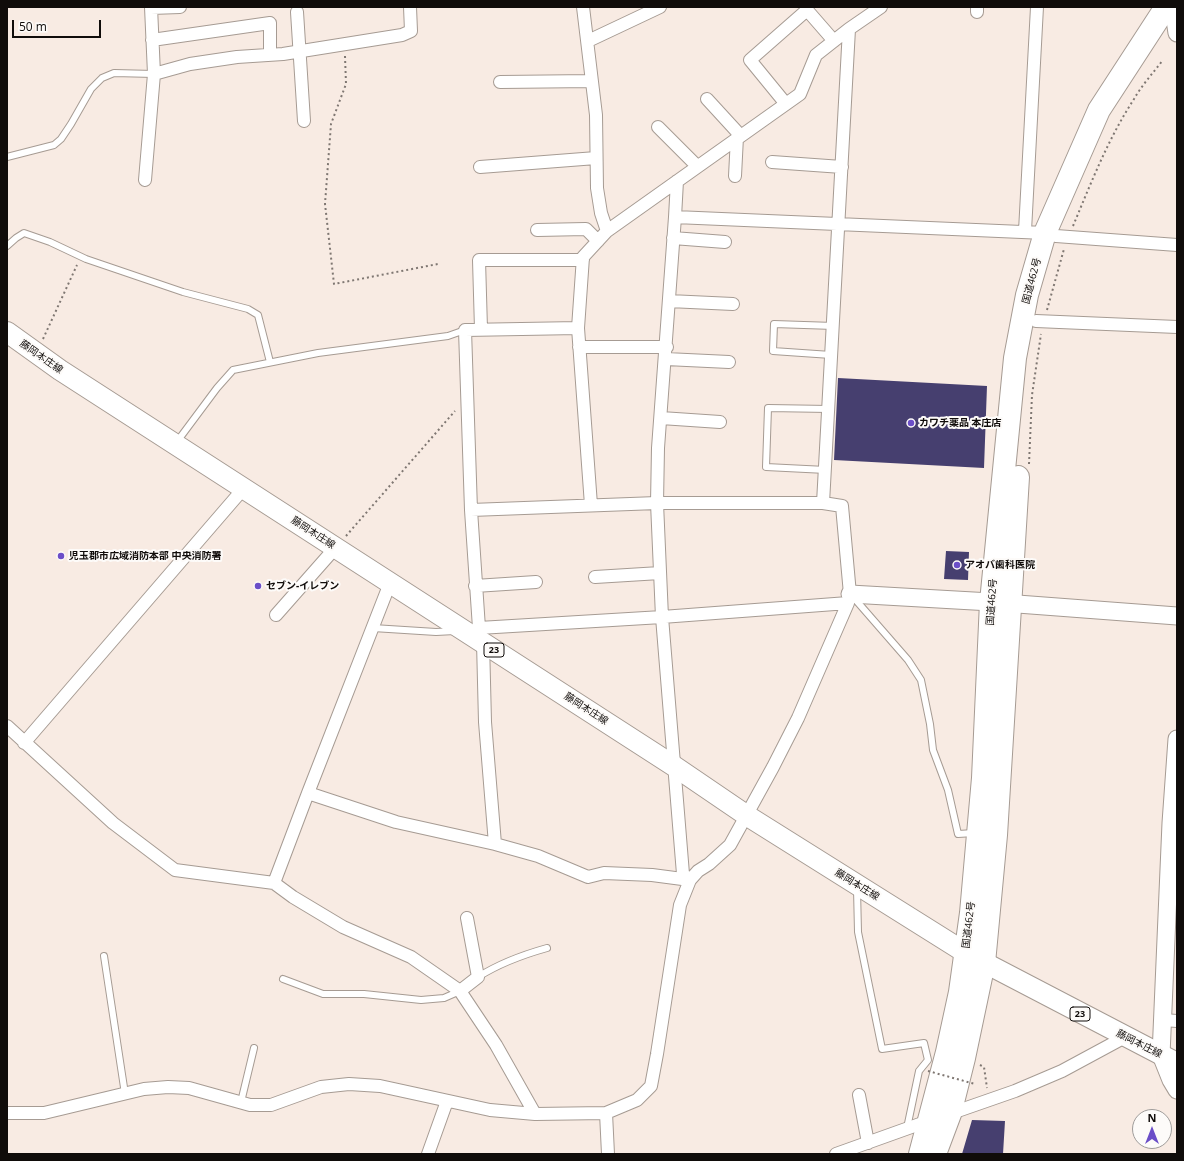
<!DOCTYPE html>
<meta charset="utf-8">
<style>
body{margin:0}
#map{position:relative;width:1184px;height:1161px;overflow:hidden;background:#f8ebe3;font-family:"Open Sans",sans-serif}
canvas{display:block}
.frame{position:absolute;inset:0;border:8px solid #100c0a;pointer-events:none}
.north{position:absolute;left:1132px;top:1109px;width:40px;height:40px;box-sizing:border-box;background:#fdfbf9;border:1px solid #9e9b99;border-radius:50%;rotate:0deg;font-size:11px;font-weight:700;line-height:16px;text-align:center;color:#100c0a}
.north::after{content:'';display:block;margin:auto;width:14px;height:18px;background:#6b4ec8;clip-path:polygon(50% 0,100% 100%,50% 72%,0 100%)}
.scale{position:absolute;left:12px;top:20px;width:89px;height:18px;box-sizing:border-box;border:2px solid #100c0a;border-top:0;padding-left:5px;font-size:12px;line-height:14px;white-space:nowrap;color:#100c0a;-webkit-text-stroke:3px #fdfbf9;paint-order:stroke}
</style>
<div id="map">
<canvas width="1184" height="1161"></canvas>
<div class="frame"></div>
<div class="north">N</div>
<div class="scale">50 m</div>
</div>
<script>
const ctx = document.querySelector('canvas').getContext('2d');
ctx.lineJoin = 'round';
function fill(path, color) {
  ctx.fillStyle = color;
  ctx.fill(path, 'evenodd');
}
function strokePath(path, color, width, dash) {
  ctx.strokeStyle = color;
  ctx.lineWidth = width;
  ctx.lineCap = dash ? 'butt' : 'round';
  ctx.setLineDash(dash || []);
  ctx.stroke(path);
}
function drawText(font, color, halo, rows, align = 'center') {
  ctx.font = font + ' "Open Sans","Noto Sans JP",sans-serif';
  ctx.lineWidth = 4;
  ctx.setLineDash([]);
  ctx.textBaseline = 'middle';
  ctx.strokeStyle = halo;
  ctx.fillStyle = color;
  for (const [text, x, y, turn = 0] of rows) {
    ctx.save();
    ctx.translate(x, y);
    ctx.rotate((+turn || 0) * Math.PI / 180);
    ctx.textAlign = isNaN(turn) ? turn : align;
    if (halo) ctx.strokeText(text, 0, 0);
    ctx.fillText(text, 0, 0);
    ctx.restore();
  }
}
fill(new Path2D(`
 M 838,378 L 987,386 L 984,468 L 834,460 Z
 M 946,551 L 969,552 L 968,580 L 944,579 Z
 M 972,1120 L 1005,1121 L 1003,1154 L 962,1154 Z`), '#463f6f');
const lane = new Path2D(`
 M 7,157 L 54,145 L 61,139 L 71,124 L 91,89 L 102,78 L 114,73 L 154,74
 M 7,246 L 16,238 L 24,233 L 50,242 L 86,259 L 183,292 L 248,309 L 258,315 L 270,362
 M 831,355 L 773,351 L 774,324 L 834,326
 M 176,443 L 217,388 L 233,370 L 318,353 L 448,336 L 465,330
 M 826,470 L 766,467 L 768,408 L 829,409
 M 854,598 L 908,660 L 921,680 L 930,724 L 933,750 L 948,790 L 958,834 L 974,833
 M 373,628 L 436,632 L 455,631
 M 857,889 L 858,932 L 882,1049 L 924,1043 L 928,1060 L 919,1071 L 907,1128
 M 104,956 L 125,1094
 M 478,977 C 500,963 522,955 547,948
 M 283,979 L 323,994 L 364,994 L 421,1000 L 444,998 L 460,991
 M 241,1102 L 254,1048`);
const street = new Path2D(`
 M 583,7 L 596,115 L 597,188 L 601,213 L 607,231
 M 151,8 L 180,7
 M 297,12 L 304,121
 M 977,12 L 977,7
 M 152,40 L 270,23 L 270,55
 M 588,41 L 660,7
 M 154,74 L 190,64 L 237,57 L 283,54 L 402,35 L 411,31 L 410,7
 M 500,82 L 592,81
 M 707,99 L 740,135
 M 786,104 L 750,60 L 807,10 L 834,41
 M 658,127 L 697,166
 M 772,162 L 842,167
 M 480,167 L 596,158
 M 735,176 L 737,137
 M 145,180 L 154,74 L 151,7
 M 677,181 L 675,217 L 1045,233
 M 675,217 L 658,448 L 657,503 L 662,617 L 683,874 L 690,880
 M 537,230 L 586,229 L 598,241
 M 1025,231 L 1037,7
 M 1056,236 L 1177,245
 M 673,238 L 725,242
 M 669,301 L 733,304
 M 1036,321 L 1177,327
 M 481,329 L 479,260 L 583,260
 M 579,347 L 667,347
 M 666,359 L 729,362
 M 661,418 L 720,422
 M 591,505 L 578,328 L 583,257 L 607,231 L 800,94 L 816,55 L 849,29 L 881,7
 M 471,510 L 465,330 L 578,328
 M 595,577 L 660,573
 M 475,586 L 536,582
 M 276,615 L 336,547
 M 479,628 L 471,510 L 657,503 L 823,503
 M 475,635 L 479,628 L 662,617 L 848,603
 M 483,642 L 485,722 L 495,844
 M 7,726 L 113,823 L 175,870 L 274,883 L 293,897 L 343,927 L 411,957 L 460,991 L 496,1045 L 535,1114
 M 24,743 L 244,488
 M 308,793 L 396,822 L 495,844 L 538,856 L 588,877 L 604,873 L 652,875 L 690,880
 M 274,883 L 308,793 L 390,583
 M 460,991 L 478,977 L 467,918
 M 1163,1020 L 1177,1021
 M 859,1095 L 868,1143
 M 7,1113 L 44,1113 L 144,1089 L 168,1087 L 189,1088 L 250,1105 L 271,1105 L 321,1087 L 349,1084 L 380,1086 L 490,1110 L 535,1114 L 606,1113 L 637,1100 L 651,1086 L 657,1054 L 680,905 L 690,880 L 698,871 L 709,864 L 730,845 L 773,767 L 798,718 L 848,603 L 850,594 L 842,506 L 823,503 L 849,29
 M 606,1113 L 608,1154
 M 949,1114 L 1015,1091 L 1062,1071 L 1125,1037
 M 428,1154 L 447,1101
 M 836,1154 L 931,1120`);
const secondary = new Path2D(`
 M 1173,7 L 1177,33
 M 850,594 L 991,602 L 1177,616
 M 1177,739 L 1171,823 L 1161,1055 L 1171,1080 L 1177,1090`);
const primary = new Path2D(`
 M 7,332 L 60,370 L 674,766 L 746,815 L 966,953 L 1177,1063`);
const highway = new Path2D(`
 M 920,1154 L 947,1052 L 960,992 L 971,913 L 983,778 L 991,602 L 1015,358 L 1027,295 L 1045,233 L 1099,110 L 1166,7
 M 935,1154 L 950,1114 L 964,1058 L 984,963 L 996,835 L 1018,477`);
strokePath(lane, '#a69b93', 8);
strokePath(street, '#a69b93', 14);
strokePath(secondary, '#a69b93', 19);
strokePath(primary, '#a69b93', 22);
strokePath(highway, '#a69b93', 24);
strokePath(new Path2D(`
 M 345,56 L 346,84 L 331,124 L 325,204 L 334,284 L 438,264
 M 1073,226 C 1091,183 1108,139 1134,99 C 1142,85 1153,73 1163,60
 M 1047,310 L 1064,249
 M 43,339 L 77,265
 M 1029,464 L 1032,395 L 1041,334
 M 346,536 L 455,411
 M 980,1065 L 984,1067 L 987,1088`), '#7f7772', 2, [2, 3]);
strokePath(lane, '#fff', 6);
strokePath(street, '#fff', 12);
strokePath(secondary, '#fff', 17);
strokePath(primary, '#fff', 20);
strokePath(highway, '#fff', 22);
strokePath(new Path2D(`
 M 928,1071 L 975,1084`), '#7f7772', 2, [2, 3]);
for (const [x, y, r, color] of [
 [911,423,4,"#6b4ec8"],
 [61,556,4,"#6b4ec8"],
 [957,565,4,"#6b4ec8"],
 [258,586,4,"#6b4ec8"]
]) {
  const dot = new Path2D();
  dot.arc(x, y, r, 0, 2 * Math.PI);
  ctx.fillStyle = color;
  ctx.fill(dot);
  strokePath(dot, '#fdfbf9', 1.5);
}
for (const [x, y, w] of [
 [494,650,20],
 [1080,1014,20]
]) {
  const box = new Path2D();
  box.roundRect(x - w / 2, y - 7, w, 14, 3);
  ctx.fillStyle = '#fdfbf9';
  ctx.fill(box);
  strokePath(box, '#100c0a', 1);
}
drawText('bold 9px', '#100c0a', null, [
 ["23",494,650],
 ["23",1080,1014]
]);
drawText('10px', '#100c0a', '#fdfbf9', [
 ["国道462号",1032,281,-75],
 ["藤岡本庄線",41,357,35],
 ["藤岡本庄線",313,533,33],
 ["国道462号",992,602,-86],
 ["藤岡本庄線",586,709,33],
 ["藤岡本庄線",857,885,32],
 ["国道462号",969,925,-83],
 ["藤岡本庄線",1139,1044,27]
]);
drawText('bold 10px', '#100c0a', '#fdfbf9', [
 ["カワチ薬品 本庄店",919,423],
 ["児玉郡市広域消防本部 中央消防署",69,556],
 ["アオバ歯科医院",965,565],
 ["セブン-イレブン",266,586]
], 'left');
</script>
